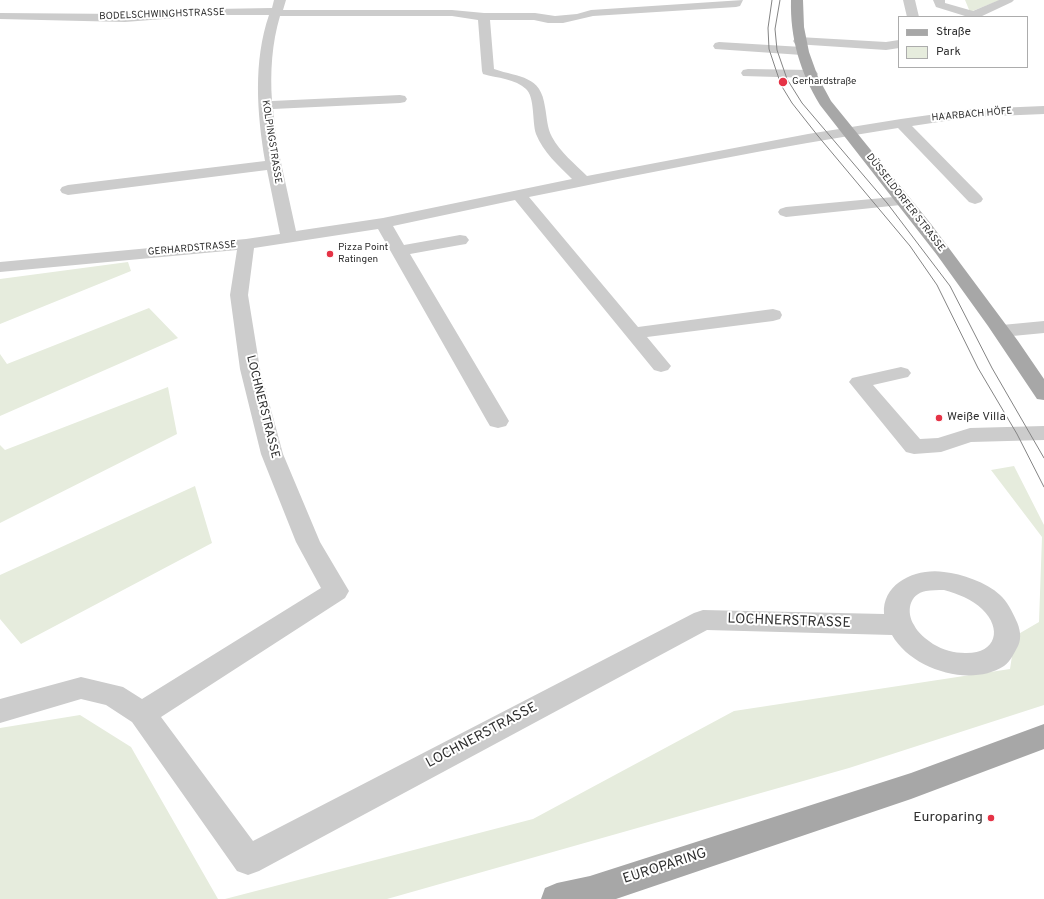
<!DOCTYPE html>
<meta charset="utf-8">
<style>
body{margin:0}
#map{position:relative;width:1044px;height:899px;overflow:hidden;background:#fff;font-family:Overpass,sans-serif}
canvas{display:block}
.legend{position:absolute;left:898px;top:16px;width:130px;height:52px;box-sizing:border-box;background:#fff;border:1px solid #acacac;margin:0;padding:5px 7px;list-style:none;font-size:12px;color:#2f2f2f}
.legend li{display:flex;align-items:center;gap:8px;height:20px}
.legend b{width:20px;border:1px solid #acacac}
</style>
<div id="map">
<canvas width="1044" height="899"></canvas>
<ul class="legend">
<li><b style="height:5px;background:#a7a7a7"></b>Straße</li>
<li><b style="height:11px;background:#e6ecdd"></b>Park</li>
</ul>
</div>
<script>
const ctx = document.querySelector('canvas').getContext('2d');
ctx.lineJoin = 'round';
function fill(path, color) {
  ctx.fillStyle = color;
  ctx.fill(path, 'evenodd');
}
function strokePath(path, color, width, dash) {
  ctx.strokeStyle = color;
  ctx.lineWidth = width;
  ctx.lineCap = dash ? 'butt' : 'round';
  ctx.setLineDash(dash || []);
  ctx.stroke(path);
}
function drawText(font, color, halo, rows, align = 'center') {
  ctx.font = font + ' Overpass,sans-serif';
  ctx.lineWidth = 4;
  ctx.setLineDash([]);
  ctx.textBaseline = 'middle';
  ctx.strokeStyle = halo;
  ctx.fillStyle = color;
  for (const [text, x, y, turn = 0] of rows) {
    ctx.save();
    ctx.translate(x, y);
    ctx.rotate((+turn || 0) * Math.PI / 180);
    ctx.textAlign = isNaN(turn) ? turn : align;
    if (halo) ctx.strokeText(text, 0, 0);
    ctx.fillText(text, 0, 0);
    ctx.restore();
  }
}
fill(new Path2D(`
 M 965,0 L 1000,0 L 970,12 Z
 M 128,262 L 131,271 L 0,324 L 0,279 Z
 M 149,308 L 178,338 L 0,416 L 0,354 L 7,364 Z
 M 168,387 L 177,434 L 0,523 L 0,445 L 5,450 Z
 M 1014,466 L 1044,525 L 1044,705 L 849,768 L 387,899 L 225,899 L 533,819 L 734,711 L 1010,669 L 1015,636 L 1039,622 L 1042,537 L 991,470 Z
 M 195,486 L 212,543 L 21,644 L 0,619 L 0,575 Z
 M 80,715 L 131,747 L 218,899 L 0,899 L 0,728 Z`), '#e6ecdd');
fill(new Path2D(`
 M 274,0 L 286,0 L 283,10 L 452,10 L 484,13 L 535,13 L 555,16 L 577,14 L 591,10 L 743,0 L 740,6 L 736,7 L 593,16 L 563,23 L 548,23 L 534,20 L 490,20 L 494,69 C 520,78 541,75 545,107 C 547,117 547,128 552,137 C 560,152 575,164 587,176 L 808,134 L 901,119 L 972,109 L 1044,106 L 1044,114 L 972,117 L 912,126 L 981,196 L 983,199 L 981,202 L 975,204 L 969,202 L 898,128 C 775,147 652,172 529,197 L 638,327 L 773,309 L 780,311 L 782,315 L 780,319 L 773,321 L 647,337 L 671,366 L 668,370 L 661,372 L 654,370 L 515,200 L 393,226 L 404,245 L 460,235 L 466,236 L 469,240 L 466,244 L 460,245 L 410,254 L 509,421 L 506,426 L 498,428 L 490,426 L 487,421 L 378,229 L 254,248 L 248,295 L 260,369 L 283,454 L 320,542 L 349,591 L 345,598 L 161,717 L 253,841 L 694,613 L 703,610 L 884,614 C 882,583 916,568 944,572 C 962,574 986,582 1000,595 C 1007,601 1012,611 1016,620 C 1020,628 1022,638 1018,646 C 1014,653 1011,661 1004,666 C 970,688 911,669 892,635 L 707,630 L 259,871 L 248,875 L 237,871 L 132,722 L 106,705 L 81,699 L 0,723 L 0,699 L 81,677 L 123,687 L 142,699 L 321,588 L 296,542 L 261,454 L 240,369 L 230,295 L 237,250 L 0,272 L 0,262 L 246,239 L 280,234 L 267,170 L 68,195 L 62,193 L 60,190 L 62,187 L 68,185 L 265,161 C 257,113 253,62 269,15 L 214,15 L 125,22 L 0,19 L 0,13 L 125,14 L 214,9 L 272,8 ZM 280,16 L 452,16 L 478,20 L 482,71 L 483,74 C 497,78 516,79 526,89 C 535,97 532,122 536,134 C 543,152 559,166 572,179 L 383,218 L 296,231 L 278,149 L 273,109 L 400,103 L 405,102 L 407,99 L 405,96 L 400,95 L 272,101 C 270,72 272,43 280,16 ZM 944,590 C 958,594 972,599 982,609 C 1003,629 996,654 965,653 C 954,653 943,650 933,644 C 926,639 918,633 914,625 C 906,612 909,594 926,591 C 931,590 938,590 944,590 Z
 M 903,0 L 915,0 L 919,17 L 907,17 Z
 M 933,0 L 945,0 L 945,3 L 973,11 L 999,0 L 1014,0 L 1012,2 L 980,17 L 964,17 L 965,16 L 936,7 Z
 M 799,37 L 886,42 L 899,40 L 899,48 L 886,50 L 795,44 L 793,41 L 795,38 Z
 M 719,42 L 802,47 L 806,48 L 808,51 L 806,54 L 802,55 L 715,49 L 713,46 L 715,43 Z
 M 748,69 L 811,70 L 816,71 L 818,74 L 816,77 L 811,78 L 743,76 L 741,73 L 743,70 Z
 M 904,196 L 910,198 L 912,201 L 910,204 L 786,217 L 780,215 L 778,212 L 780,209 L 786,207 Z
 M 1044,321 L 1044,333 L 1002,337 L 995,335 L 992,331 L 995,327 L 1002,325 Z
 M 901,367 L 908,369 L 911,373 L 908,377 L 873,385 L 920,439 L 938,438 L 970,428 L 1044,426 L 1044,440 L 971,442 L 941,452 L 914,454 L 906,452 L 849,382 L 852,378 Z`), '#ccc');
fill(new Path2D(`
 M 791,0 L 803,0 L 804,27 L 809,52 L 818,77 L 831,101 L 931,224 L 1018,341 L 1044,379 L 1044,400 L 1037,399 L 988,326 L 937,255 L 820,105 C 800,72 790,38 791,0 Z
 M 1044,724 L 1044,749 L 911,799 L 616,899 L 541,899 L 545,888 L 557,883 L 590,876 L 911,773 Z`), '#a7a7a7');
strokePath(new Path2D(`
 M 772,0 L 768,28 L 769,49 L 781,85 L 792,103 L 818,136 L 910,246 L 937,285 L 978,368 L 1017,434 L 1044,487
 M 780,0 L 775,29 L 777,50 L 787,79 L 802,103 L 887,203 L 950,286 L 992,368 L 1044,458`), '#848484', 1);
for (const [x, y, r, color] of [
 [783,82,5,"#e53346"],
 [330,254,4,"#e53346"],
 [939,418,4,"#e53346"],
 [991,818,4,"#e53346"]
]) {
  const dot = new Path2D();
  dot.arc(x, y, r, 0, 2 * Math.PI);
  ctx.fillStyle = color;
  ctx.fill(dot);
  strokePath(dot, '#fff', 1.5);
}
drawText('10px', '#2f2f2f', '#fff', [
 ["BODELSCHWINGHSTRASSE",162,15,-2],
 ["HAARBACH HÖFE",972,115,-5],
 ["KOLPINGSTRASSE",271,142,81],
 ["DÜSSELDORFER STRASSE",905,203,52],
 ["GERHARDSTRASSE",192,249,-5]
]);
drawText('10px', '#2f2f2f', '#fff', [
 ["Gerhardstraße",792,82],
 ["Pizza Point",338,248],
 ["Ratingen",338,260]
], 'left');
drawText('12px', '#2f2f2f', '#fff', [
 ["LOCHNERSTRASSE",262,407,76]
]);
drawText('12px', '#2f2f2f', '#fff', [
 ["Weiße Villa",947,418]
], 'left');
drawText('14px', '#2f2f2f', '#fff', [
 ["LOCHNERSTRASSE",789,622,2],
 ["LOCHNERSTRASSE",482,736,-28],
 ["EUROPARING",665,867,-18]
]);
drawText('14px', '#2f2f2f', '#fff', [
 ["Europaring",983,818]
], 'right');
</script>
